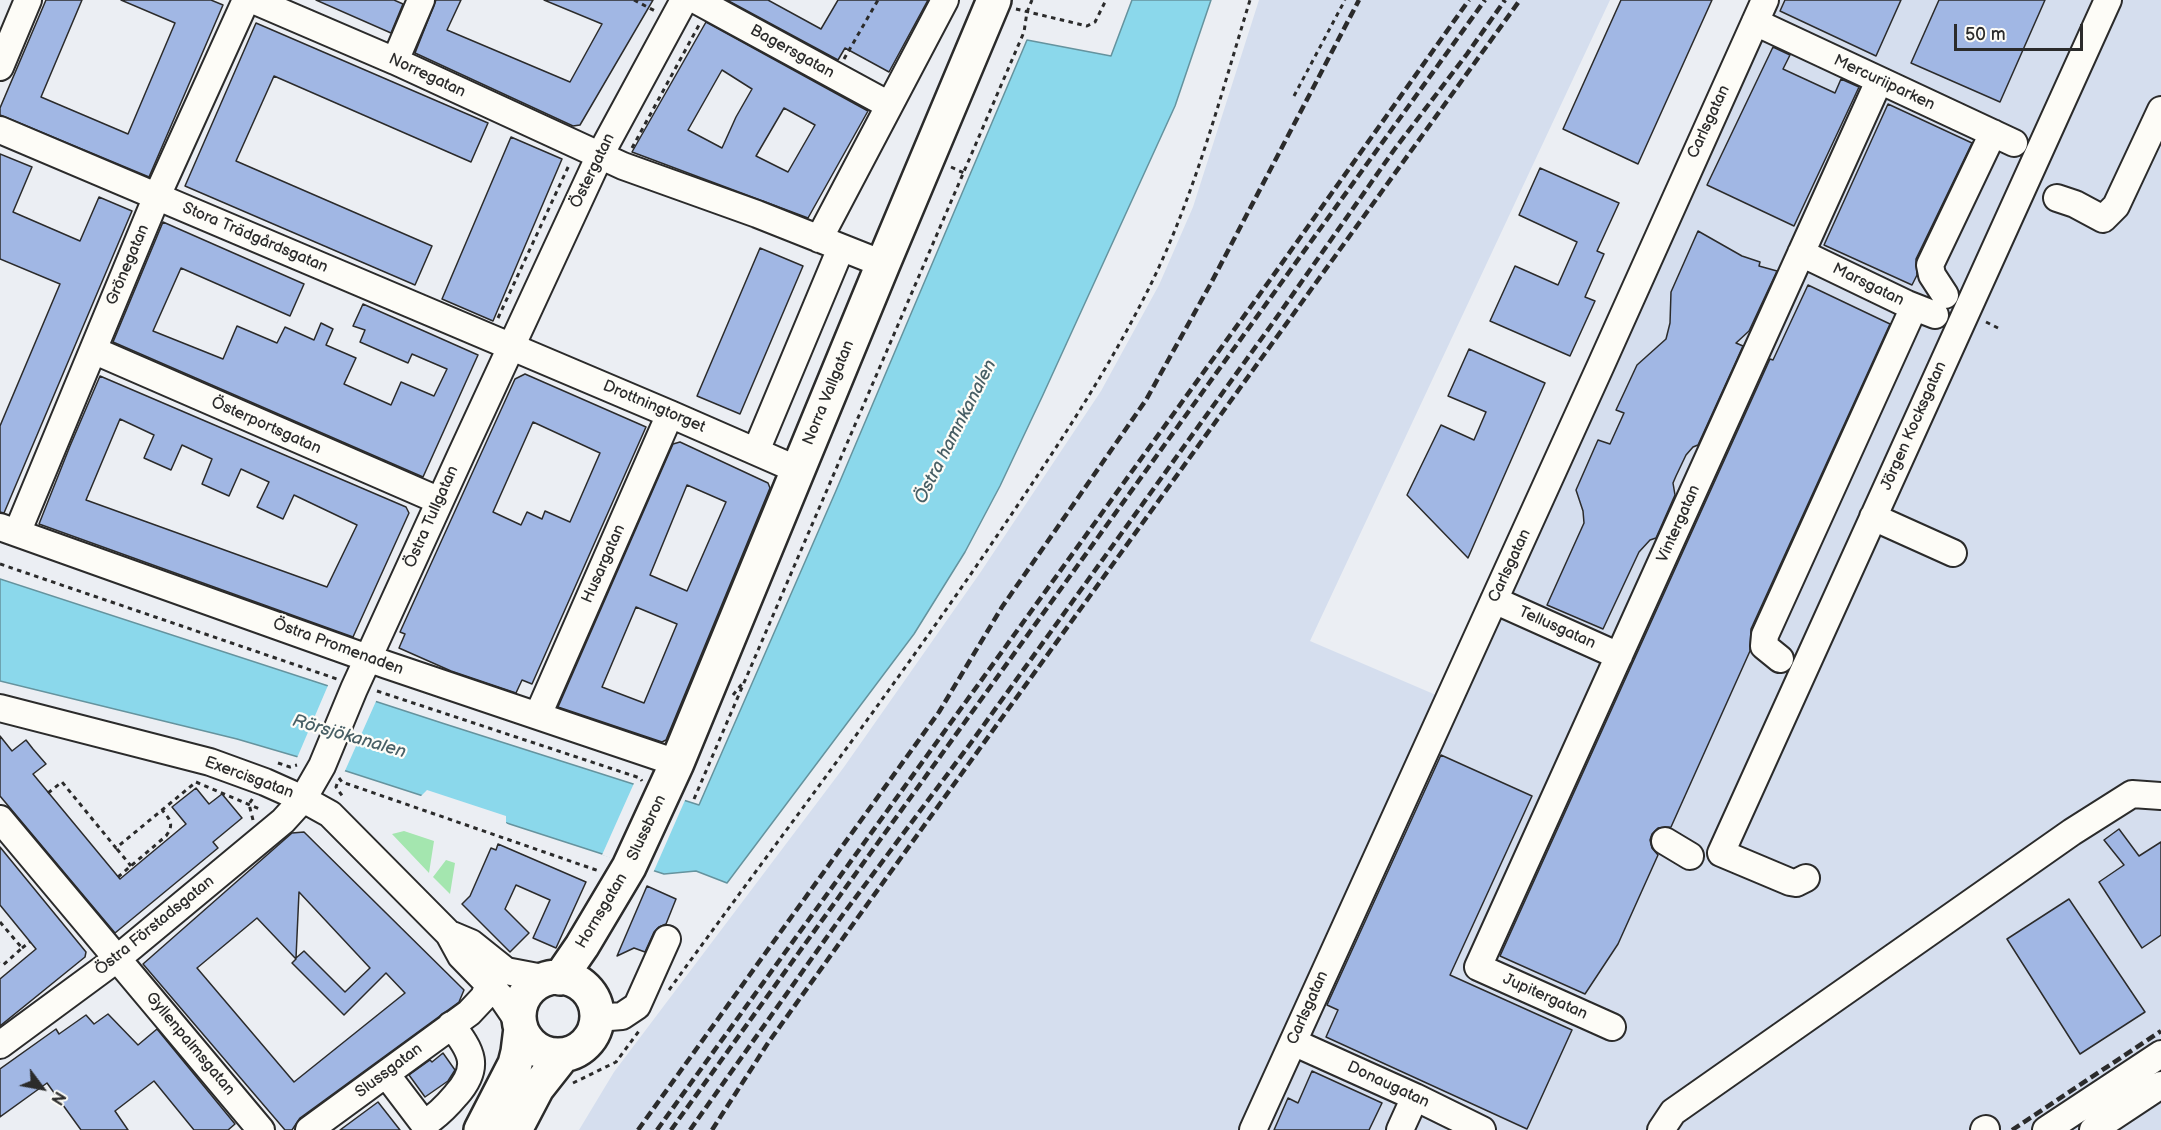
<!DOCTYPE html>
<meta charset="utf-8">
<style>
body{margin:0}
#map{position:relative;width:2161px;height:1130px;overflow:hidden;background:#ebeef3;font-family:"Balsamiq Sans",sans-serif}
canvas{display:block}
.north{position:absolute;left:12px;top:1058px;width:60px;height:60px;-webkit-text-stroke:4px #fdfcf7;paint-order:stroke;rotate:122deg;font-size:16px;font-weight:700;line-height:24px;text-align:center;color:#2b2b2b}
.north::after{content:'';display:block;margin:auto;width:21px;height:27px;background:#2b2b2b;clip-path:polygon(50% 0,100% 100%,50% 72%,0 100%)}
.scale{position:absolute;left:1954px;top:24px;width:129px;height:27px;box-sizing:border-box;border:3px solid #2b2b2b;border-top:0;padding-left:8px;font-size:18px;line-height:21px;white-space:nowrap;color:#2b2b2b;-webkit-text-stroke:4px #fdfcf7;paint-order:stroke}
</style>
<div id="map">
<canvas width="2161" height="1130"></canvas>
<div class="north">N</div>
<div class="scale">50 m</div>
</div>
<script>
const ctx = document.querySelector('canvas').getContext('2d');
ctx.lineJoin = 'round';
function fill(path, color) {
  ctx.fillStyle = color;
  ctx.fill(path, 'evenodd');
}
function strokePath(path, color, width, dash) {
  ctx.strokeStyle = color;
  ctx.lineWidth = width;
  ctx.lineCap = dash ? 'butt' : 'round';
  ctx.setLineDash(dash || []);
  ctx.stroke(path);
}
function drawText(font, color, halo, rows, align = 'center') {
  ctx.font = font + ' "Balsamiq Sans",sans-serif';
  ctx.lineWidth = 4.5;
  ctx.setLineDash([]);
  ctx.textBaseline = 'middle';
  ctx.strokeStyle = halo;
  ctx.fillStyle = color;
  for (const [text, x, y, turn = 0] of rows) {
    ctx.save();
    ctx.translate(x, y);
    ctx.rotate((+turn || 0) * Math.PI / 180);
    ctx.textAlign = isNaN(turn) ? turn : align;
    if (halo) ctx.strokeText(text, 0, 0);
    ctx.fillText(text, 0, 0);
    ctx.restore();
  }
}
fill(new Path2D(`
 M 1259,0 L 1610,0 L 1310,641 L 1443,698 L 1768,0 L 2161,0 L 2161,1130 L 579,1130 L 614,1072 L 844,767 L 980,573 L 1101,391 L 1159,285 L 1193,207 Z`), '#d5deee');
fill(new Path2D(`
 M 404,831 L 434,841 L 429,873 L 392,834 Z
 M 446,860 L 455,863 L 450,894 L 433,877 Z`), '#a4e6af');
const water = new Path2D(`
 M 1132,0 L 1211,0 L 1175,106 L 1042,397 L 1000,486 L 965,552 L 914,634 L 727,883 L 696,871 L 664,874 L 346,771 L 237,739 L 0,681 L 0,579 L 445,724 L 699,805 L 835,493 L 1027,40 L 1111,56 Z`);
fill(water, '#8bd8eb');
strokePath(water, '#65939e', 1.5);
fill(new Path2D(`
 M 329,683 L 377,699 L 344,773 L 297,758 Z
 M 635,781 L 686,798 L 653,873 L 602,855 Z
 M 427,790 L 506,816 L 506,823 L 510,826 L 420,797 Z`), '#ebeef3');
const building = new Path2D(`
 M 46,0 L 82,0 L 41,97 L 128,134 L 175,23 L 121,0 L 211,0 L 223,5 L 149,177 L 0,115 L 0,108 Z
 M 316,0 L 394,0 L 403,4 L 391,33 Z
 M 436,0 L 461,0 L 447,30 L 570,82 L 602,24 L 544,0 L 653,0 L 580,125 L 573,126 L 415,53 Z
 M 727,0 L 768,0 L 821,29 L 838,0 L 928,0 L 889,72 L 845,48 L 838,60 Z
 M 1621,0 L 1712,0 L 1638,164 L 1563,129 Z
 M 1785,0 L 1901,0 L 1876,56 L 1780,11 Z
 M 1939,0 L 2045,0 L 2000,102 L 1911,63 Z
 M 706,22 L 868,111 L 808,218 L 632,152 ZM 722,70 L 752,89 L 736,117 L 722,148 L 688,130 ZM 784,108 L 815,125 L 788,172 L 756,156 Z
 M 256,23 L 488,123 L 471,162 L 274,76 L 236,161 L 432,246 L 415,285 L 185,186 Z
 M 1773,47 L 1790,55 L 1783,69 L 1835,93 L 1841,79 L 1859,87 L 1794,226 L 1707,185 Z
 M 1888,104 L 1972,143 L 1916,259 L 1917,275 L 1912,285 L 1824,245 Z
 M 511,137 L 562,159 L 493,321 L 442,299 Z
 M 0,154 L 32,167 L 13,212 L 80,241 L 99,197 L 132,211 L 4,513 L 0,512 L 0,426 L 60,284 L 0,259 Z
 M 1540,168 L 1619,203 L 1597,251 L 1604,254 L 1585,297 L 1595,301 L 1570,356 L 1490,321 L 1515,266 L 1558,285 L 1577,242 L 1519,215 Z
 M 163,222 L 304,284 L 290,316 L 181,268 L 153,331 L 223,359 L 237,326 L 277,343 L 285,327 L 314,340 L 321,323 L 333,329 L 326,345 L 356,358 L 344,384 L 391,405 L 401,382 L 434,396 L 447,369 L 412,354 L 408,363 L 360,342 L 365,330 L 353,326 L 363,304 L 478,355 L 423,477 L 113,342 Z
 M 1698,231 L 1742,256 L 1760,262 L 1759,266 L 1777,271 L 1749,331 L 1736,343 L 1743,346 L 1698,445 L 1693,447 L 1686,455 L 1676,476 L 1673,483 L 1675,495 L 1656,538 L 1650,540 L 1639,552 L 1603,629 L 1547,605 L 1584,523 L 1583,511 L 1576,490 L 1598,440 L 1610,444 L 1624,413 L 1616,410 L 1637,365 L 1666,339 L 1670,323 L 1671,292 Z
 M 760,248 L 803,266 L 740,414 L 697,396 Z
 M 1808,285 L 1890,324 L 1751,629 L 1750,651 L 1671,827 L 1658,828 L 1652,834 L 1650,840 L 1652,848 L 1658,855 L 1618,944 L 1585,994 L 1500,956 L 1770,359 L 1773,360 Z
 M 1469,349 L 1545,383 L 1468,558 L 1407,495 L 1441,425 L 1474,440 L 1486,412 L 1448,396 Z
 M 525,374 L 646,427 L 532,684 L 522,680 L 516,693 L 451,671 L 399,648 L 405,634 L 400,632 L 515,379 ZM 533,422 L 600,453 L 570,522 L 545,511 L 542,519 L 527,512 L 521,525 L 493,512 Z
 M 100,376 L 406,507 L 409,513 L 353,637 L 39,524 L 70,446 ZM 120,419 L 154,435 L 144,458 L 171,470 L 182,445 L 212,459 L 202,484 L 229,496 L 241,469 L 269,482 L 257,507 L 283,519 L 294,495 L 357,525 L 327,587 L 86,500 Z
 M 680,442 L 768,483 L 770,488 L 666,740 L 662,742 L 558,707 L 673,444 ZM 687,485 L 726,502 L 687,591 L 650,575 ZM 636,607 L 677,624 L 644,703 L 602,687 Z
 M 0,736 L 12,751 L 26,740 L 33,749 L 46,764 L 33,774 L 120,879 L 186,824 L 172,807 L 196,788 L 209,804 L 222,794 L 242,818 L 213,842 L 218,848 L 115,933 L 0,796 Z
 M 1441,755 L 1532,796 L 1450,975 L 1572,1030 L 1527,1129 L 1326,1037 L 1338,1010 L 1327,1005 Z
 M 2119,829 L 2139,856 L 2161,842 L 2161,935 L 2142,948 L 2099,882 L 2124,865 L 2104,840 Z
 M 304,832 L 464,990 L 459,1002 L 300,1118 L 292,1130 L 285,1130 L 143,964 L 292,833 ZM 299,892 L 370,968 L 345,992 L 304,951 L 296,958 ZM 257,918 L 296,959 L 292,963 L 344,1015 L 386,973 L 405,993 L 294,1082 L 197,968 Z
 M 498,844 L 586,882 L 556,948 L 533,938 L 550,900 L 516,885 L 505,909 L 529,933 L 510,952 L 462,904 L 470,896 L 491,848 L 496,850 Z
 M 0,847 L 86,952 L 85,957 L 0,1026 L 0,979 L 36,949 L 0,905 Z
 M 647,886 L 676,899 L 666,924 L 659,927 L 654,932 L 645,952 L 634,948 L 617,956 Z
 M 2069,899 L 2145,1012 L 2080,1054 L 2007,939 Z
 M 108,1014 L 138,1045 L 157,1029 L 235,1124 L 228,1130 L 194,1130 L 154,1081 L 115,1111 L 128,1130 L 81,1130 L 47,1083 L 0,1117 L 0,1069 L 56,1029 L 59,1034 L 86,1015 L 94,1024 Z
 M 443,1053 L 455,1070 L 448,1081 L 425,1097 L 409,1075 L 430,1060 L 432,1062 Z
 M 1312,1071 L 1382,1103 L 1369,1130 L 1274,1130 L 1288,1098 L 1298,1103 Z
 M 378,1102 L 400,1130 L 340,1130 Z`);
fill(building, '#a1b7e4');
strokePath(building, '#2b2b2b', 1.5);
const minor = new Path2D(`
 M 253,0 L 395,61 L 623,166 L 757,214 L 883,264
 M 696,0 L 889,105
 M 1755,22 L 2014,143
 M 395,61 L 421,0
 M 0,67 L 28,0
 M 0,130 L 670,414 L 798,470
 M 2057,198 L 2075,204 L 2103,219 L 2116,206 L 2161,110
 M 819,239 L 945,0
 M 1801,253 L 1907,304 L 1935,315
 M 1945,295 L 1932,275 L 1930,265 L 1993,133
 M 93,350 L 440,501
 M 756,451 L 841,248
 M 1873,517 L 1953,553
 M 0,527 L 387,665 L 677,763
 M 17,533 L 157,196 L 246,0
 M 1494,600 L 1619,656
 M 1780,659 L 1764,646 L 1765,635 L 1914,307
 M 0,708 L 210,762 L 265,782 L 303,799 L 330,814 L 449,934 L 461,956 L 503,999 L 518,1021
 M 538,715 L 670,414
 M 0,819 L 261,1130
 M 1665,841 L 1690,856
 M 1806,878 L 1796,883 L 1790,882 L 1721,853 L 2108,0
 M 452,935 L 471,943 L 506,971 L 548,979
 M 597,1018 L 622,1016 L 637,1006 L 667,939
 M 1612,1027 L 1478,967 L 1879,81
 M 1293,1042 L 1415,1097 L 1482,1130
 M 0,1045 L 118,958 L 283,821 L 303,799 L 322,766 L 354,689 L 461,455 L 600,155 L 684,0
 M 386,1074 L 424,1124 C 437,1116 446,1107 456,1095 C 481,1067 472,1051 451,1025
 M 309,1130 L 469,1013 L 484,997 L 489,984
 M 1253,1130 L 1601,365 L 1765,0
 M 1400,1130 L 1415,1097
 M 1661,1130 L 1673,1112 L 2072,832 L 2132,794 L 2161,796
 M 1984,1130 L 1986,1129
 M 2046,1130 L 2161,1054
 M 2093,1130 L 2161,1085`);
const major = new Path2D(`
 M519 1016a39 39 0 1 1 78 0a39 39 0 1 1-78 0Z
 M 560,978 L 582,946 L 629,867 L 677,763 L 883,264 L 994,0
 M 481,1130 L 515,1064 L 518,1052 L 521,1028
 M 515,1130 L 537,1088 L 563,1055`);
strokePath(minor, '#2b2b2b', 30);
strokePath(major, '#2b2b2b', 38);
strokePath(new Path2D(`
 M 634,0 L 655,11
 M 1016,9 L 1087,26 L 1095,22 L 1106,0
 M 844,59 L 878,0
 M 1294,96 L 1345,0
 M 632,148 L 699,25
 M 951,167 L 964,173
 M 498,318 L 570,163
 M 1986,322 L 1998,328
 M 0,564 L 337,679
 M 377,691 L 640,778 L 642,781
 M 733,695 L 742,684
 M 278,763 L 290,767 L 297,765
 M 339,778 L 342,782 L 599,871
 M 196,782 L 262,810
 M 337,784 L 336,787 L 343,797
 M 48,793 L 62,782 L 116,848 L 196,782
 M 694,799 L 1024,32 L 1027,12 L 1032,0
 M 253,820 L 249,804 L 253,798
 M 117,849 L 131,866
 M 118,877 L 166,836 C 174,825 171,820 162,810
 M 0,922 L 22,948 L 3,965 L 0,963
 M 22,948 L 30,942
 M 669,990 C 783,833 901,679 1009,518 C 1059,444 1108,370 1148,290 C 1194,198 1220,98 1250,0
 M 573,1083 L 616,1062 L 639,1031`), '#2b2b2b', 3, [4.5, 4.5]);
strokePath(minor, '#fdfcf7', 26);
strokePath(major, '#fdfcf7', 33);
strokePath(new Path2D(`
 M 638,1130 L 939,712 L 1002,607 L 1146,400 L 1210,285 L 1359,0
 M 657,1130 L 1270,280 L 1469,0
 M 671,1130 L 1485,0
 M 690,1130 L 844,913 L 973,740 L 1272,324 L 1394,150 L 1467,54 L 1505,0
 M 712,1130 L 768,1043 L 856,920 L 1520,0
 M 2012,1130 L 2161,1031`), '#2b2b2b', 4.5, [9, 4.5]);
drawText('16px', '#2b2b2b', '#fdfcf7', [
 ["Bagersgatan",792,52,29],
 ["Norregatan",427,76,25],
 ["Mercuriiparken",1884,83,25],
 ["Carlsgatan",1709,122,-65],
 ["Östergatan",593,171,-64],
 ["Stora Trädgårdsgatan",255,238,23],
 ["Grönegatan",128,265,-67],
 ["Marsgatan",1868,285,26],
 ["Norra Vallgatan",829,393,-68],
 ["Drottningtorget",654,407,23],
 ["Österportsgatan",266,426,24],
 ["Jörgen Kocksgatan",1914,426,-66],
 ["Östra Tullgatan",432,517,-66],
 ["Vintergatan",1679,524,-66],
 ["Husargatan",604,564,-66],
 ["Carlsgatan",1510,566,-65],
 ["Tellusgatan",1557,628,24],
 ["Östra Promenaden",338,647,20],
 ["Exercisgatan",249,778,20],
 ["Slussbron",647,828,-65],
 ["Hornsgatan",602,911,-59],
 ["Östra Förstadsgatan",155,926,-39],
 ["Jupitergatan",1545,997,24],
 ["Carlsgatan",1308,1008,-66],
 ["Gyllenpalmsgatan",190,1044,50],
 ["Slussgatan",389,1071,-37],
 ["Donaugatan",1388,1085,25]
]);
drawText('italic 18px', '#485f65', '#fdfcf7', [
 ["Östra hamnkanalen",956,432,-63],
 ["Rörsjökanalen",349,737,16]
]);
</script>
